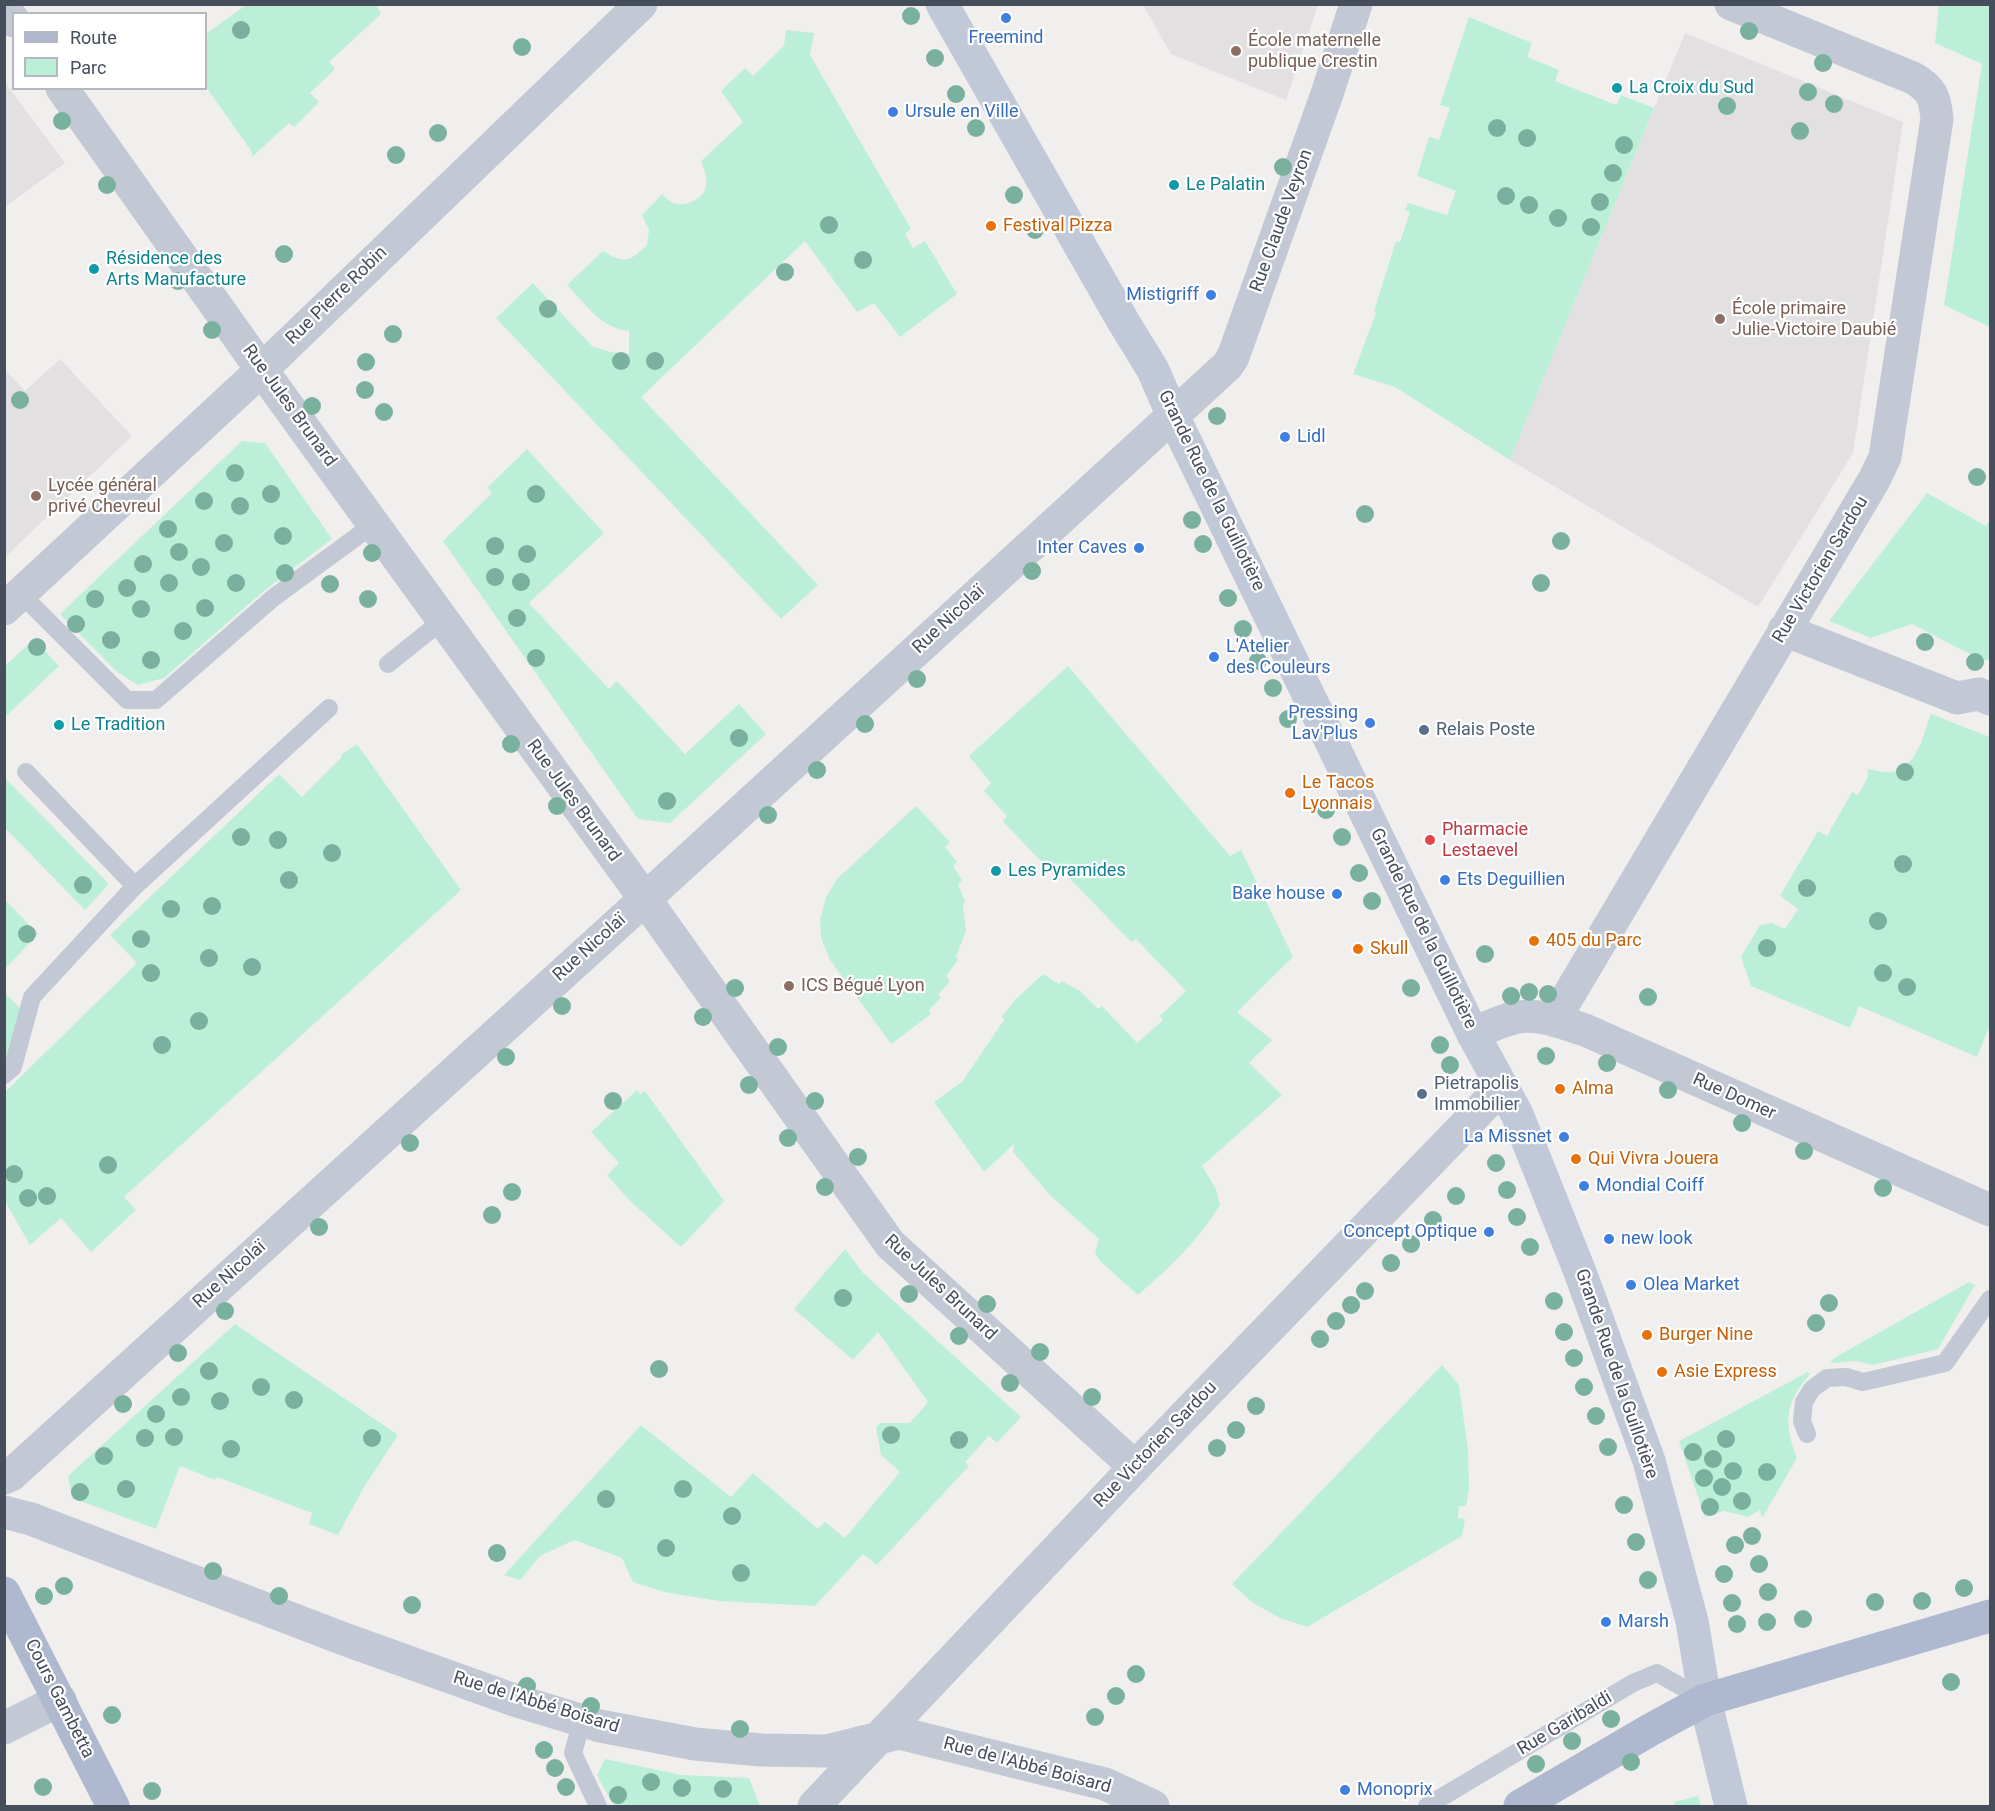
<!DOCTYPE html>
<meta charset="utf-8">
<style>
body{margin:0}
#map{position:relative;width:1995px;height:1811px;overflow:hidden;background:#f1efee;font-family:Roboto,sans-serif}
canvas{display:block}
.frame{position:absolute;inset:0;border:6px solid #464e5c;pointer-events:none}
.legend{position:absolute;left:12px;top:12px;width:195px;height:78px;box-sizing:border-box;background:#fff;border:2px solid #b5b8be;margin:0;padding:8px 10px;list-style:none;font-size:18px;color:#464e5c}
.legend li{display:flex;align-items:center;gap:12px;height:30px}
.legend b{width:30px;border:2px solid #b5b8be}
</style>
<div id="map">
<canvas width="1995" height="1811"></canvas>
<div class="frame"></div>
<ul class="legend">
<li><b style="height:8px;background:#aeb8ce"></b>Route</li>
<li><b style="height:16px;background:#bcefd8"></b>Parc</li>
</ul>
</div>
<script>
const ctx = document.querySelector('canvas').getContext('2d');
ctx.lineJoin = 'round';
function fill(path, color) {
  ctx.fillStyle = color;
  ctx.fill(path, 'evenodd');
}
function strokePath(path, color, width, dash) {
  ctx.strokeStyle = color;
  ctx.lineWidth = width;
  ctx.lineCap = dash ? 'butt' : 'round';
  ctx.setLineDash(dash || []);
  ctx.stroke(path);
}
function drawText(font, color, halo, rows, align = 'center') {
  ctx.font = font + ' Roboto,sans-serif';
  ctx.lineWidth = 4.5;
  ctx.setLineDash([]);
  ctx.textBaseline = 'middle';
  ctx.strokeStyle = halo;
  ctx.fillStyle = color;
  for (const [text, x, y, turn = 0] of rows) {
    ctx.save();
    ctx.translate(x, y);
    ctx.rotate((+turn || 0) * Math.PI / 180);
    ctx.textAlign = isNaN(turn) ? turn : align;
    if (halo) ctx.strokeText(text, 0, 0);
    ctx.fillText(text, 0, 0);
    ctx.restore();
  }
}
fill(new Path2D(`
 M 1143,5 L 1318,5 L 1286,100 L 1171,54 Z
 M 1685,33 L 1903,122 L 1853,453 L 1758,607 L 1510,460 Z
 M 4,81 L 65,163 L 5,207 L 4,207 Z
 M 60,359 L 132,436 L 5,557 L 5,370 L 25,391 Z`), '#e2e0e0');
fill(new Path2D(`
 M 246,5 L 376,5 L 381,14 L 329,62 L 335,69 L 310,93 L 319,102 L 294,127 L 289,123 L 252,157 L 252,152 L 206,87 L 206,34 Z
 M 1939,5 L 1990,5 L 1990,327 L 1944,305 L 1982,64 L 1935,43 Z
 M 1469,17 L 1532,43 L 1527,57 L 1559,70 L 1555,81 L 1616,105 L 1621,95 L 1654,108 L 1510,460 L 1395,387 L 1353,374 L 1376,313 L 1374,311 L 1396,241 L 1400,242 L 1410,212 L 1405,210 L 1408,203 L 1447,215 L 1456,191 L 1417,176 L 1429,137 L 1439,140 L 1450,108 L 1440,105 Z
 M 786,30 L 814,33 L 810,55 L 911,229 L 905,234 L 913,248 L 925,241 L 957,294 L 900,337 L 874,303 L 857,312 L 805,241 L 641,397 L 818,585 L 781,619 L 496,318 L 533,283 L 592,346 L 610,352 L 629,354 L 629,331 C 600,328 587,305 567,285 L 603,251 C 624,264 630,262 647,245 L 649,230 L 642,215 L 662,194 C 665,197 669,201 673,203 C 684,207 701,201 705,189 C 709,179 704,169 701,161 L 743,122 L 721,91 L 745,68 L 753,76 L 784,46 Z
 M 242,441 L 265,443 L 332,539 L 265,590 L 164,678 L 138,685 L 117,672 L 60,614 Z
 M 527,449 L 604,533 L 529,603 L 609,689 L 617,681 L 685,754 L 739,704 L 766,734 L 670,823 L 638,819 L 443,541 L 492,493 L 487,488 Z
 M 1927,493 L 1986,526 L 1990,519 L 1990,659 L 1983,661 L 1912,624 L 1871,638 L 1829,621 Z
 M 34,639 L 59,666 L 5,717 L 5,666 Z
 M 1068,666 L 1230,856 L 1241,850 L 1293,957 L 1237,1012 L 1272,1040 L 1249,1063 L 1282,1095 L 1202,1166 L 1216,1189 L 1220,1205 C 1199,1240 1168,1269 1138,1295 L 1099,1260 L 1095,1252 L 1099,1239 L 1050,1195 L 1013,1152 L 1014,1144 L 984,1172 L 934,1102 L 962,1082 L 1004,1020 L 1002,1016 L 1015,1000 L 1043,974 L 1059,984 L 1062,981 L 1080,991 L 1098,1009 L 1102,1006 L 1137,1043 L 1163,1020 L 1160,1016 L 1186,991 L 1136,939 L 1131,942 L 1055,863 L 1049,869 L 1007,826 L 1003,821 L 1007,816 L 984,791 L 991,783 L 969,756 Z
 M 1931,714 L 1990,737 L 1990,1025 L 1977,1057 L 1859,1006 L 1850,1028 L 1751,986 L 1741,957 L 1760,925 L 1772,923 L 1785,929 L 1798,909 L 1780,896 L 1818,831 L 1827,836 L 1852,792 L 1858,795 L 1868,777 L 1867,769 C 1875,770 1888,774 1896,771 C 1918,764 1924,732 1931,714 Z
 M 357,744 L 461,890 L 124,1197 L 136,1210 L 91,1252 L 61,1218 L 30,1245 L 5,1201 L 5,1092 L 137,963 L 110,935 L 279,774 L 302,797 L 341,758 L 341,755 Z
 M 4,777 L 109,884 L 85,910 L 5,828 Z
 M 916,806 L 950,842 L 945,847 L 957,862 L 953,866 L 962,880 L 958,885 L 965,901 L 963,905 L 966,931 L 956,957 L 958,960 L 946,976 L 950,981 L 938,995 L 941,998 L 929,1010 L 931,1014 L 891,1044 L 830,960 L 821,938 L 820,920 L 826,897 L 837,879 Z
 M 5,900 L 38,934 L 5,969 L 4,969 Z
 M 5,993 L 20,1008 L 5,1065 Z
 M 637,1090 L 640,1094 L 645,1091 L 724,1201 L 681,1247 L 629,1200 L 607,1175 L 619,1163 L 591,1132 Z
 M 845,1249 L 863,1273 L 1021,1417 L 997,1443 L 989,1436 L 965,1462 L 969,1466 L 877,1565 L 863,1554 L 815,1606 L 720,1601 L 664,1592 L 633,1582 L 622,1558 L 574,1540 L 540,1556 L 520,1580 L 504,1575 L 641,1425 L 731,1497 L 753,1473 L 818,1529 L 825,1522 L 845,1538 L 900,1472 L 881,1455 L 876,1427 L 881,1423 L 910,1423 L 928,1402 L 878,1332 L 853,1360 L 794,1309 Z
 M 1969,1282 L 1975,1285 L 1938,1349 L 1873,1365 L 1857,1361 L 1830,1363 L 1834,1358 Z
 M 235,1324 L 398,1435 L 364,1487 L 338,1535 L 309,1524 L 312,1513 L 217,1477 L 215,1480 L 180,1466 L 156,1529 L 72,1498 L 68,1476 Z
 M 1442,1365 L 1459,1385 L 1468,1450 L 1469,1489 L 1466,1506 L 1459,1506 L 1458,1518 L 1465,1519 L 1462,1536 L 1307,1627 L 1280,1618 L 1253,1603 L 1232,1584 Z
 M 1808,1372 L 1810,1374 C 1785,1403 1783,1422 1797,1458 L 1762,1518 L 1760,1510 L 1748,1517 L 1724,1511 L 1705,1517 L 1679,1441 Z
 M 605,1759 L 682,1775 L 749,1778 L 760,1806 L 614,1806 L 597,1775 Z
 M 1698,1796 L 1701,1806 L 1675,1806 L 1674,1802 Z`), '#bcefd8');
strokePath(new Path2D(`
 M 21,594 L 127,700 L 156,700 L 273,598 L 374,524
 M 388,664 L 443,620
 M 26,772 L 135,886 L 329,708
 M 4,1075 L 13,1067 L 32,997 L 135,886
 M 1807,1434 L 1802,1421 L 1804,1402 L 1812,1389 L 1827,1378 L 1846,1377 L 1863,1382 L 1945,1363 L 1990,1299
 M 582,1721 L 573,1753 L 598,1806
 M 1427,1806 L 1633,1683 L 1657,1673 L 1705,1700`), '#c2c8d4', 18);
strokePath(new Path2D(`
 M 4,8 L 14,21
 M 62,88 L 261,369 L 645,899 L 890,1244 L 1135,1467
 M 4,609 L 253,378 L 641,4
 M 1784,630 L 1957,698 L 1979,694 L 1990,699
 M 1554,1020 L 1874,480 L 1885,457 L 1937,119 C 1935,97 1932,89 1913,78 L 1731,4
 M 4,1478 L 11,1475 L 645,899 L 1227,366 L 1233,357 L 1328,91 L 1356,4
 M 4,1512 L 31,1519 L 344,1639 L 517,1701 L 600,1726 L 695,1744 L 761,1750 L 827,1751 L 899,1733 L 1105,1784 L 1153,1806
 M 4,1728 L 60,1700
 M 814,1806 L 1135,1467 L 1502,1087`), '#c2c8d4', 33);
strokePath(new Path2D(`
 M 1473,1034 C 1486,1028 1500,1021 1514,1018 C 1538,1012 1562,1023 1585,1030 L 1990,1210`), '#c2c8d4', 33);
strokePath(new Path2D(`
 M 942,4 L 1123,321 L 1153,370 L 1173,416 L 1473,1034 L 1517,1114 L 1580,1272 L 1649,1461 L 1692,1621 L 1705,1700 L 1731,1806`), '#c1c8d8', 33);
strokePath(new Path2D(`
 M 4,1593 L 113,1806
 M 1520,1806 L 1650,1730 L 1705,1700 L 1990,1616`), '#aeb8ce', 33);
ctx.fillStyle = '#79b19e';
for (const [x, y] of [
 [911,16],
 [241,30],
 [1749,31],
 [522,47],
 [935,58],
 [1823,63],
 [1808,92],
 [956,94],
 [1834,104],
 [1727,106],
 [62,121],
 [976,128],
 [1497,128],
 [1800,131],
 [438,133],
 [1527,138],
 [1624,145],
 [396,155],
 [1283,167],
 [1613,173],
 [107,185],
 [1014,195],
 [1506,196],
 [1600,202],
 [1529,205],
 [1558,218],
 [829,225],
 [1591,227],
 [1035,230],
 [284,254],
 [863,260],
 [785,272],
 [178,281],
 [548,309],
 [212,330],
 [393,334],
 [621,361],
 [655,361],
 [366,362],
 [365,390],
 [20,400],
 [312,406],
 [384,412],
 [1217,416],
 [235,473],
 [1977,477],
 [271,494],
 [536,494],
 [204,501],
 [240,506],
 [1365,514],
 [1192,520],
 [168,529],
 [283,536],
 [1561,541],
 [224,543],
 [1203,544],
 [495,546],
 [179,552],
 [372,553],
 [527,554],
 [143,564],
 [201,567],
 [1032,571],
 [285,573],
 [495,577],
 [521,582],
 [169,583],
 [236,583],
 [1541,583],
 [330,584],
 [127,588],
 [1228,598],
 [95,599],
 [368,599],
 [205,608],
 [141,609],
 [517,618],
 [76,624],
 [1243,629],
 [183,631],
 [111,640],
 [1925,642],
 [37,647],
 [536,658],
 [151,660],
 [1258,661],
 [1975,662],
 [917,679],
 [1273,688],
 [1288,719],
 [865,724],
 [739,738],
 [511,744],
 [817,770],
 [1905,772],
 [667,801],
 [557,806],
 [1326,810],
 [768,815],
 [241,837],
 [1342,837],
 [278,840],
 [332,853],
 [1903,864],
 [1359,873],
 [289,880],
 [83,885],
 [1807,888],
 [1372,901],
 [212,906],
 [171,909],
 [1878,921],
 [27,934],
 [141,939],
 [1767,948],
 [1485,954],
 [209,958],
 [252,967],
 [151,973],
 [1883,973],
 [1907,987],
 [735,988],
 [1411,988],
 [1529,992],
 [1548,994],
 [1511,996],
 [1648,997],
 [562,1006],
 [703,1017],
 [199,1021],
 [162,1045],
 [1440,1045],
 [778,1047],
 [1546,1056],
 [506,1057],
 [1607,1063],
 [1450,1065],
 [749,1085],
 [1668,1090],
 [613,1101],
 [815,1101],
 [1742,1123],
 [788,1138],
 [410,1143],
 [1804,1151],
 [858,1157],
 [1496,1163],
 [108,1165],
 [14,1174],
 [825,1187],
 [1883,1188],
 [1507,1190],
 [512,1192],
 [47,1196],
 [1456,1196],
 [28,1198],
 [492,1215],
 [1517,1217],
 [1433,1220],
 [319,1227],
 [1411,1244],
 [1530,1247],
 [1391,1263],
 [1365,1291],
 [909,1294],
 [843,1298],
 [1554,1301],
 [1829,1303],
 [987,1304],
 [1351,1305],
 [225,1311],
 [1336,1321],
 [1816,1323],
 [1564,1332],
 [959,1336],
 [1320,1339],
 [1040,1352],
 [178,1353],
 [1574,1358],
 [659,1369],
 [209,1371],
 [1010,1383],
 [261,1387],
 [1584,1387],
 [181,1397],
 [1092,1397],
 [294,1400],
 [220,1401],
 [123,1404],
 [1256,1406],
 [156,1414],
 [1596,1416],
 [1236,1430],
 [891,1435],
 [174,1437],
 [145,1438],
 [372,1438],
 [1726,1439],
 [959,1440],
 [1608,1447],
 [1217,1448],
 [231,1449],
 [1693,1452],
 [104,1456],
 [1713,1459],
 [1733,1471],
 [1767,1472],
 [1704,1478],
 [1722,1487],
 [126,1489],
 [683,1489],
 [80,1492],
 [606,1499],
 [1742,1501],
 [1624,1505],
 [1710,1507],
 [732,1516],
 [1752,1536],
 [1636,1542],
 [1735,1545],
 [666,1548],
 [497,1553],
 [1759,1564],
 [213,1571],
 [741,1573],
 [1724,1574],
 [1648,1580],
 [64,1586],
 [1964,1588],
 [1768,1592],
 [44,1596],
 [279,1596],
 [1922,1601],
 [1875,1602],
 [1732,1603],
 [412,1605],
 [1803,1619],
 [1767,1622],
 [1737,1624],
 [1136,1674],
 [1951,1682],
 [527,1686],
 [1116,1696],
 [591,1706],
 [112,1715],
 [1095,1717],
 [1611,1719],
 [740,1729],
 [1572,1741],
 [544,1750],
 [1631,1762],
 [1536,1764],
 [555,1768],
 [651,1782],
 [43,1787],
 [566,1787],
 [682,1788],
 [723,1789],
 [152,1791],
 [618,1795]
]) {
  ctx.beginPath();
  ctx.arc(x, y, 9, 0, 2 * Math.PI);
  ctx.fill();
}
for (const [x, y, r, color] of [
 [1006,18,6,"#3f7fe0"],
 [1236,51,6,"#8d6e63"],
 [1617,88,6,"#0f9aa8"],
 [893,112,6,"#3f7fe0"],
 [1174,185,6,"#0f9aa8"],
 [991,226,6,"#e8710a"],
 [94,269,6,"#0f9aa8"],
 [1211,295,6,"#3f7fe0"],
 [1720,319,6,"#8d6e63"],
 [1285,437,6,"#3f7fe0"],
 [36,496,6,"#8d6e63"],
 [1139,548,6,"#3f7fe0"],
 [1214,657,6,"#3f7fe0"],
 [1370,723,6,"#3f7fe0"],
 [59,725,6,"#0f9aa8"],
 [1424,730,6,"#5c6f8a"],
 [1290,793,6,"#e8710a"],
 [1430,840,6,"#e0444e"],
 [996,871,6,"#0f9aa8"],
 [1445,880,6,"#3f7fe0"],
 [1337,894,6,"#3f7fe0"],
 [1534,941,6,"#e8710a"],
 [1358,949,6,"#e8710a"],
 [789,986,6,"#8d6e63"],
 [1560,1089,6,"#e8710a"],
 [1422,1094,6,"#5c6f8a"],
 [1564,1137,6,"#3f7fe0"],
 [1576,1159,6,"#e8710a"],
 [1584,1186,6,"#3f7fe0"],
 [1489,1232,6,"#3f7fe0"],
 [1609,1239,6,"#3f7fe0"],
 [1631,1285,6,"#3f7fe0"],
 [1647,1335,6,"#e8710a"],
 [1662,1372,6,"#e8710a"],
 [1606,1622,6,"#3f7fe0"],
 [1345,1790,6,"#3f7fe0"]
]) {
  const dot = new Path2D();
  dot.arc(x, y, r, 0, 2 * Math.PI);
  ctx.fillStyle = color;
  ctx.fill(dot);
  strokePath(dot, '#fff', 2);
}
drawText('18px', '#366cbe', '#fff', [
 ["Freemind",1006,38,"center"],
 ["Ursule en Ville",905,112],
 ["Mistigriff",1199,295,"right"],
 ["Lidl",1297,437],
 ["Inter Caves",1127,548,"right"],
 ["L'Atelier",1226,647],
 ["des Couleurs",1226,668],
 ["Pressing",1358,713,"right"],
 ["Lav'Plus",1358,734,"right"],
 ["Ets Deguillien",1457,880],
 ["Bake house",1325,894,"right"],
 ["La Missnet",1552,1137,"right"],
 ["Mondial Coiff",1596,1186],
 ["Concept Optique",1477,1232,"right"],
 ["new look",1621,1239],
 ["Olea Market",1643,1285],
 ["Marsh",1618,1622],
 ["Monoprix",1357,1790]
], 'left');
drawText('18px', '#785e54', '#fff', [
 ["École maternelle",1248,41],
 ["publique Crestin",1248,62],
 ["École primaire",1732,309],
 ["Julie-Victoire Daubié",1732,330],
 ["Lycée général",48,486],
 ["privé Chevreul",48,507],
 ["ICS Bégué Lyon",801,986]
], 'left');
drawText('18px', '#0d838f', '#fff', [
 ["La Croix du Sud",1629,88],
 ["Le Palatin",1186,185],
 ["Résidence des",106,259],
 ["Arts Manufacture",106,280],
 ["Le Tradition",71,725],
 ["Les Pyramides",1008,871]
], 'left');
drawText('18px', '#464e5c', '#fff', [
 ["Rue Claude Veyron",1282,221,-70],
 ["Rue Pierre Robin",337,296,-44],
 ["Rue Jules Brunard",289,406,54],
 ["Grande Rue de la Guillotière",1211,491,64],
 ["Rue Victorien Sardou",1821,570,-59],
 ["Rue Nicolaï",949,620,-43],
 ["Rue Jules Brunard",573,801,54],
 ["Grande Rue de la Guillotière",1423,929,64],
 ["Rue Nicolaï",590,948,-42],
 ["Rue Domer",1734,1097,24],
 ["Rue Nicolaï",230,1275,-42],
 ["Rue Jules Brunard",940,1288,43],
 ["Grande Rue de la Guillotière",1616,1374,71],
 ["Rue Victorien Sardou",1156,1445,-46],
 ["Cours Gambetta",59,1699,63],
 ["Rue de l'Abbé Boisard",536,1703,17],
 ["Rue Garibaldi",1565,1724,-31],
 ["Rue de l'Abbé Boisard",1027,1766,15]
]);
drawText('18px', '#c56008', '#fff', [
 ["Festival Pizza",1003,226],
 ["Le Tacos",1302,783],
 ["Lyonnais",1302,804],
 ["405 du Parc",1546,941],
 ["Skull",1370,949],
 ["Alma",1572,1089],
 ["Qui Vivra Jouera",1588,1159],
 ["Burger Nine",1659,1335],
 ["Asie Express",1674,1372]
], 'left');
drawText('18px', '#4e5e75', '#fff', [
 ["Relais Poste",1436,730],
 ["Pietrapolis",1434,1084],
 ["Immobilier",1434,1105]
], 'left');
drawText('18px', '#be3a42', '#fff', [
 ["Pharmacie",1442,830],
 ["Lestaevel",1442,851]
], 'left');
</script>
